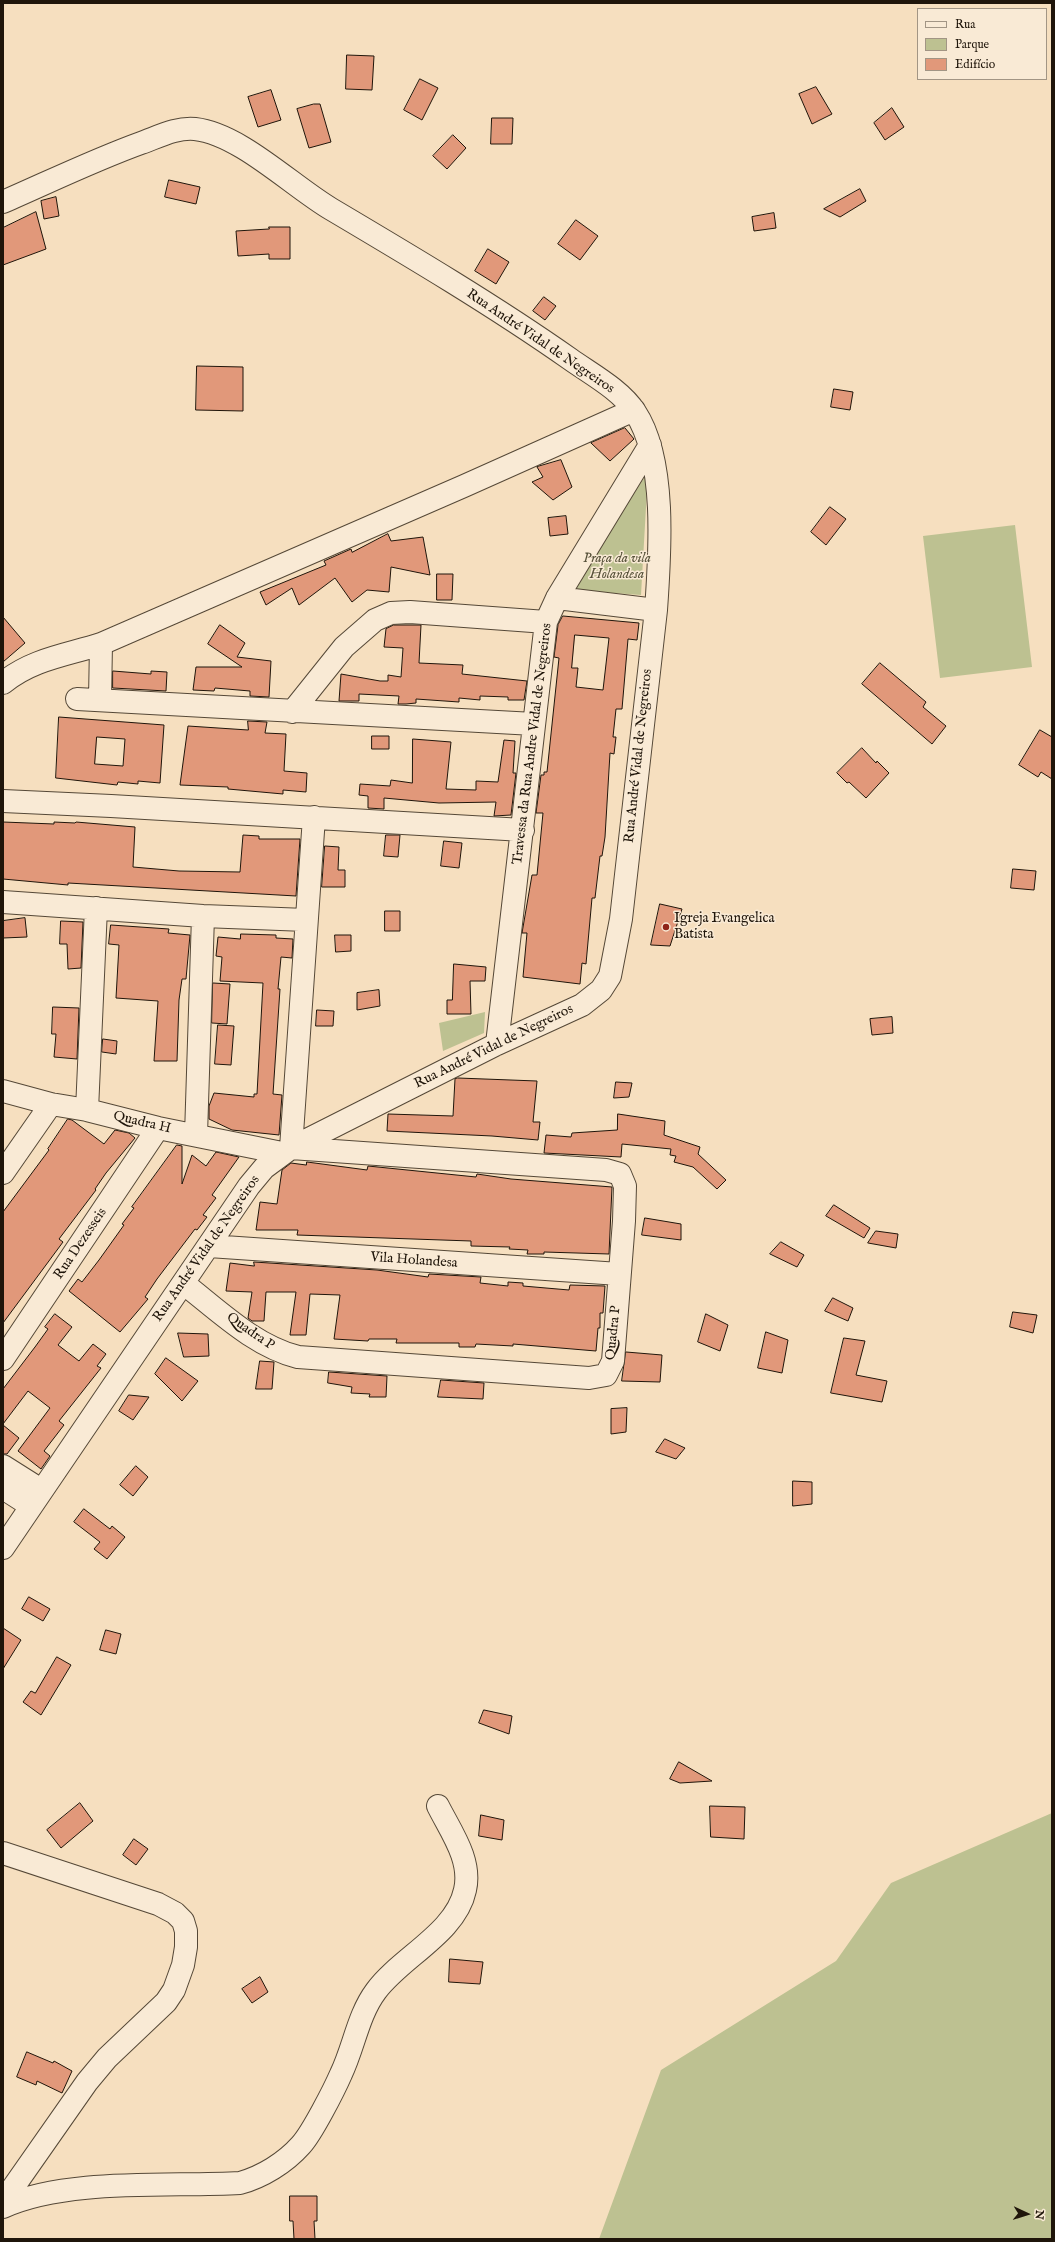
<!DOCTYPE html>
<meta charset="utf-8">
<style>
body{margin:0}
#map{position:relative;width:1055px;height:2242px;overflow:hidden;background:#f6dfbf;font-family:"IM FELL English",serif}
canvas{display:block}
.frame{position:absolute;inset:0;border:4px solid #1f150a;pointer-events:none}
.legend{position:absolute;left:917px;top:8px;width:130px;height:72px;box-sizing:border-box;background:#f9ead5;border:1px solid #a29584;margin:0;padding:5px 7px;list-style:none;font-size:12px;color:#1f150a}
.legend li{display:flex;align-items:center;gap:8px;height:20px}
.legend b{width:20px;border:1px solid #a29584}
.north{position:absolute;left:1007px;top:2194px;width:40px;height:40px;-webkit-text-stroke:3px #f9ead5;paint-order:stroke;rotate:94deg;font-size:11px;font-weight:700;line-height:16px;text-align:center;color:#1f150a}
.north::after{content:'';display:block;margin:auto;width:14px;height:18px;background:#1f150a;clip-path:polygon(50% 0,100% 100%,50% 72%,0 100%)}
</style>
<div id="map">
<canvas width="1055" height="2242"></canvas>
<div class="frame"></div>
<ul class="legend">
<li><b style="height:5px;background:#f9ead5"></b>Rua</li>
<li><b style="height:11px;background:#bdc191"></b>Parque</li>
<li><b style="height:11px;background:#e1987a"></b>Edifício</li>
</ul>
<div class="north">N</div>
</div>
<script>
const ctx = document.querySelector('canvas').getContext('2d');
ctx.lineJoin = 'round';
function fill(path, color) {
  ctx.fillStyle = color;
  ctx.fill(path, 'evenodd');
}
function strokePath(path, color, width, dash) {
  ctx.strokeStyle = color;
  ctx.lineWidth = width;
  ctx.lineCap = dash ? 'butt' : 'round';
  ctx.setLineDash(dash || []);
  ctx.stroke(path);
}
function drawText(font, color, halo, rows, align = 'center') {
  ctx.font = font + ' "IM FELL English",serif';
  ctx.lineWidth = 3;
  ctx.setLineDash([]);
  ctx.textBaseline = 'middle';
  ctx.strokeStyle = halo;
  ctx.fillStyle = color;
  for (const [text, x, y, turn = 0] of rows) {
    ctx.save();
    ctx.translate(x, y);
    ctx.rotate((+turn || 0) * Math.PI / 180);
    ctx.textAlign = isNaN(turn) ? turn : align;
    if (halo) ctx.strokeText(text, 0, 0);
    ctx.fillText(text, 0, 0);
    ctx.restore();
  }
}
fill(new Path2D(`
 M 648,472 L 641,595 L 571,590 Z
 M 1015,525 L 1032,667 L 940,678 L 923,536 Z
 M 485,1012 L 484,1033 L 443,1051 L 439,1023 Z
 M 1052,1813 L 1052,2239 L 599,2239 L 661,2070 L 836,1961 L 891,1883 Z`), '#bdc191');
const building = new Path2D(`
 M 347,55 L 374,56 L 372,90 L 346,89 Z
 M 420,79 L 438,88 L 422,120 L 404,110 Z
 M 816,87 L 832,114 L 812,124 L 799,94 Z
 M 271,90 L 281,120 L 258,127 L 248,97 Z
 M 314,104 L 320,104 L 331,142 L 309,148 L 297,109 Z
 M 892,108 L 904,127 L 885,140 L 874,123 Z
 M 492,118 L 513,118 L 512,144 L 491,144 Z
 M 453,135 L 466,148 L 447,169 L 433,156 Z
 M 169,180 L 200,187 L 196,204 L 165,197 Z
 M 860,189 L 866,201 L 840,217 L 824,209 Z
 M 56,197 L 59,216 L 44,219 L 41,201 Z
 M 36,212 L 46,249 L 3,265 L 3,228 Z
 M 774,213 L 776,228 L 754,231 L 752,217 Z
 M 576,220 L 598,236 L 580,260 L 558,244 Z
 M 269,227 L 290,227 L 290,259 L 269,259 L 269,254 L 238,256 L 236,231 L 269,229 Z
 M 488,249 L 509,262 L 496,284 L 475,271 Z
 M 544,297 L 556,306 L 545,320 L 533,311 Z
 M 197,366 L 243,367 L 243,411 L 196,410 Z
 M 834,389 L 853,392 L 850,410 L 831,407 Z
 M 625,428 L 634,439 L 610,461 L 591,443 Z
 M 561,460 L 572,487 L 553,500 L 532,482 L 543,477 L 537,467 Z
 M 830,507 L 846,519 L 826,545 L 811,532 Z
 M 566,516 L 568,534 L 550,536 L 548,518 Z
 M 388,534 L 391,541 L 423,537 L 430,575 L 391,567 L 389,592 L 367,590 L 352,602 L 335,578 L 299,605 L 292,588 L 266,605 L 260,592 L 326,565 L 324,561 L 351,549 L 352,552 Z
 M 437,574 L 453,574 L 452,600 L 437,600 Z
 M 563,616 L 639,623 L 637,640 L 628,639 L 622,709 L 616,709 L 613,737 L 616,737 L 614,754 L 610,753 L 605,837 L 602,856 L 600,856 L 595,898 L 592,898 L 586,964 L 582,963 L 580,984 L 523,977 L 527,933 L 522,933 L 532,875 L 537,875 L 543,813 L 536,813 L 541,775 L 544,775 L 544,772 L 547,772 L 559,658 L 554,657 L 558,625 ZM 575,635 L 609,638 L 603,690 L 576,687 L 578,668 L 572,668 Z
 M 3,617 L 25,643 L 3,662 Z
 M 220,625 L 245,643 L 237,657 L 271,661 L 269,697 L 250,696 L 250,691 L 215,688 L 214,691 L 193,690 L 196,667 L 242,667 L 208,644 Z
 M 394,625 L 421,625 L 419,663 L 463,665 L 462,674 L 527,681 L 524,700 L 508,700 L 508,697 L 480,696 L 480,700 L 459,698 L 459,702 L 416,699 L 416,703 L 406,704 L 398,704 L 399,696 L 359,694 L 359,701 L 339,701 L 341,674 L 380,681 L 388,681 L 388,675 L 401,677 L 403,648 L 384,647 L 386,629 Z
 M 880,663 L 926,702 L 923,707 L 946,726 L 932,744 L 862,684 Z
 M 113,671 L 151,674 L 151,671 L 167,672 L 166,691 L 113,688 Z
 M 59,717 L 164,725 L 160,783 L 138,781 L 138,784 L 118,782 L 117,785 L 56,778 ZM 97,737 L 125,739 L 123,766 L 95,764 Z
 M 248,721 L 267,722 L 265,733 L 286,734 L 284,771 L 307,773 L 306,792 L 283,790 L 283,794 L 228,789 L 228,787 L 180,785 L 188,726 L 248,730 Z
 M 1040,730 L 1052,737 L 1052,779 L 1041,772 L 1038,777 L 1019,765 Z
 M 372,736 L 389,736 L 389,749 L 372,749 Z
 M 413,739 L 451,742 L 446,789 L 476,790 L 476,781 L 498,782 L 504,740 L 515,741 L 513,773 L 516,773 L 511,815 L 494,816 L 496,802 L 439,803 L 384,798 L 384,809 L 368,808 L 368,796 L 359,795 L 360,784 L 390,786 L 391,780 L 412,783 Z
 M 862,748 L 876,763 L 877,761 L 889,773 L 866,798 L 849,782 L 847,783 L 837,773 Z
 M 3,822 L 54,824 L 54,822 L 75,823 L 76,822 L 135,827 L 133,867 L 179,871 L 240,872 L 243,835 L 259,836 L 259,839 L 300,839 L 296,896 L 68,883 L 68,885 L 3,879 Z
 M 386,835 L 400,835 L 398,857 L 384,856 Z
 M 444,841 L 462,843 L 459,868 L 441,866 Z
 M 325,846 L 339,847 L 338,870 L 345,870 L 345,887 L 322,887 Z
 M 1013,869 L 1036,871 L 1034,890 L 1011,888 Z
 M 660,904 L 682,909 L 670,946 L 651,945 Z
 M 385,911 L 400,911 L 400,931 L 385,931 Z
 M 25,918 L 27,937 L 3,938 L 3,921 Z
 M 61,921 L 83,922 L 81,968 L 68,969 L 67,944 L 60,944 Z
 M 111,925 L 169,929 L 168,933 L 190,935 L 186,979 L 182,979 L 179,1000 L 177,1061 L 154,1061 L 158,1001 L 116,998 L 119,945 L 109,944 Z
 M 241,934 L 276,935 L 276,938 L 293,939 L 292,958 L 281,957 L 278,989 L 280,989 L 273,1094 L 282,1095 L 279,1135 L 232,1130 L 209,1119 L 209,1106 L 214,1093 L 254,1097 L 254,1094 L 257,1094 L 263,983 L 220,981 L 222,957 L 216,956 L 218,937 L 240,939 Z
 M 335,935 L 351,935 L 351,951 L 336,952 Z
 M 454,964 L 486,967 L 485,981 L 470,981 L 471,1014 L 447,1014 L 447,1000 L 452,1000 Z
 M 213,983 L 230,984 L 227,1024 L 212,1023 Z
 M 379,990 L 380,1006 L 357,1010 L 357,993 Z
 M 53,1007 L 79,1008 L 77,1059 L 54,1057 L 56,1034 L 52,1034 Z
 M 317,1010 L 334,1011 L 333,1026 L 316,1026 Z
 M 892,1017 L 893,1033 L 872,1035 L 870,1019 Z
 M 218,1025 L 234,1026 L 231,1065 L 215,1064 Z
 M 103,1039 L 117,1041 L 116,1054 L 102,1052 Z
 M 458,1078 L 537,1081 L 533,1122 L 540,1122 L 538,1140 L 492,1136 L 387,1131 L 388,1114 L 453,1116 L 455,1079 Z
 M 616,1082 L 632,1083 L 629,1097 L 614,1098 Z
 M 618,1114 L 665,1121 L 664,1135 L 700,1147 L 698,1154 L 726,1180 L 717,1189 L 693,1167 L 674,1162 L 676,1156 L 670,1155 L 671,1149 L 622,1144 L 621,1157 L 544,1153 L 546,1135 L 571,1137 L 572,1133 L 617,1130 Z
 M 68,1119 L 72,1120 L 104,1144 L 115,1130 L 129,1133 L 135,1138 L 106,1173 L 95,1189 L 96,1190 L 59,1239 L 63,1242 L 3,1323 L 3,1212 L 49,1150 L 48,1149 Z
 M 177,1145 L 182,1146 L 182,1184 L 192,1155 L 206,1166 L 216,1152 L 239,1157 L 212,1195 L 216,1198 L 203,1215 L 207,1217 L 197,1230 L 195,1229 L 157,1279 L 145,1297 L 148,1299 L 120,1332 L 69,1291 L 78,1279 L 82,1282 L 99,1260 L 124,1225 L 122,1224 L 134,1208 L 132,1207 Z
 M 307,1162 L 367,1170 L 368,1166 L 476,1177 L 477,1174 L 511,1179 L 612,1187 L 609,1254 L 544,1252 L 544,1254 L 527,1254 L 528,1250 L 509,1249 L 510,1247 L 471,1246 L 471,1241 L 297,1235 L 298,1230 L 256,1230 L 260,1202 L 277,1204 L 282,1170 L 291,1163 L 306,1165 Z
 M 834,1205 L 870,1228 L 864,1238 L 826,1216 Z
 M 645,1218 L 681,1224 L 681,1240 L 642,1235 Z
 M 876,1231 L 898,1234 L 896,1248 L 868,1243 Z
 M 781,1242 L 804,1255 L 797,1267 L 770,1254 Z
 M 254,1262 L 377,1270 L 428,1277 L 429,1274 L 481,1277 L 480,1283 L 508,1286 L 508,1282 L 523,1283 L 523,1286 L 569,1290 L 570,1285 L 605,1286 L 603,1313 L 600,1313 L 600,1328 L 598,1328 L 596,1351 L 513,1344 L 513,1346 L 476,1344 L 475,1347 L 459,1347 L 459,1343 L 396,1343 L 397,1339 L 369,1339 L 368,1341 L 334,1339 L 340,1295 L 310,1294 L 306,1335 L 290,1335 L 296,1292 L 266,1292 L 264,1321 L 252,1321 L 248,1318 L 252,1292 L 226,1291 L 230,1263 L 254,1266 Z
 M 833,1298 L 853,1308 L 848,1321 L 825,1311 Z
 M 1013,1312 L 1037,1315 L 1033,1333 L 1010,1327 Z
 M 55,1314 L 72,1327 L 58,1345 L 79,1361 L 93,1344 L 106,1354 L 97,1366 L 101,1368 L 59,1421 L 64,1425 L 44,1451 L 50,1456 L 41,1469 L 18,1451 L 50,1408 L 28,1391 L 3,1424 L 3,1389 L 35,1347 L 48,1329 L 45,1327 Z
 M 706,1314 L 728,1325 L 720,1351 L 698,1342 Z
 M 766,1332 L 788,1340 L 782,1373 L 758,1368 Z
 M 178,1333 L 208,1334 L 209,1356 L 184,1357 Z
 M 844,1338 L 865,1341 L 856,1375 L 887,1381 L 882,1402 L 831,1393 Z
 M 626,1352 L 662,1355 L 660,1382 L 622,1381 Z
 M 166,1358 L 198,1381 L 182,1401 L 155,1374 Z
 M 260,1361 L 274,1362 L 272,1389 L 256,1389 Z
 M 329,1372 L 387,1376 L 386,1397 L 369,1397 L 370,1394 L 351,1393 L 352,1387 L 328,1383 Z
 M 441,1380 L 484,1383 L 483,1399 L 438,1397 Z
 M 129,1395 L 149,1397 L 133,1420 L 119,1411 Z
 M 627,1408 L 626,1432 L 611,1434 L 611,1409 Z
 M 3,1425 L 19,1438 L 7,1454 L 3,1454 Z
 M 665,1439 L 685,1448 L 676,1459 L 656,1452 Z
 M 136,1466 L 148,1477 L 133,1496 L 120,1485 Z
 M 793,1481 L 812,1482 L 812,1504 L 793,1506 Z
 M 84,1509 L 110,1529 L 112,1526 L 125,1537 L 107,1559 L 94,1549 L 100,1542 L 74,1522 Z
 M 29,1597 L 50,1609 L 43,1621 L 22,1609 Z
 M 3,1628 L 21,1640 L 3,1669 Z
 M 106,1630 L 121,1634 L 116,1654 L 100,1650 Z
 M 57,1657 L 71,1665 L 41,1715 L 23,1702 L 31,1691 L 35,1693 Z
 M 484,1710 L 512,1716 L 509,1734 L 479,1723 Z
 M 679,1762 L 712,1781 L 680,1783 L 670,1779 Z
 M 80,1803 L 93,1821 L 61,1848 L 47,1830 Z
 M 710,1806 L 745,1807 L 744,1839 L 711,1837 Z
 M 481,1815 L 504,1820 L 502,1840 L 479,1836 Z
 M 134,1839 L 148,1849 L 136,1865 L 123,1855 Z
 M 450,1959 L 483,1962 L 480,1984 L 449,1982 Z
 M 260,1977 L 268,1992 L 252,2003 L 242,1989 Z
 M 27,2052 L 53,2063 L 54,2061 L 72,2071 L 62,2093 L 37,2081 L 36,2085 L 17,2077 Z
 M 290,2196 L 317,2196 L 317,2221 L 314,2221 L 315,2239 L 294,2239 L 293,2221 L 290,2221 Z`);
fill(building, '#e1987a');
strokePath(building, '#1f150a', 1);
const minor = new Path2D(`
 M 3,202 C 49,182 94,160 141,143 C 158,137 177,127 195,129 C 240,134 292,186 331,209 C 412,257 493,305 570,359 C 591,374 621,390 635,412 C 667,460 660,554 656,610 L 621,919 L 610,976 L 601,990 L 582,1005 L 497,1044 L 291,1148 L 264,1168 L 249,1186 L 3,1548
 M 557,598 L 656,610
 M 3,683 C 32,659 67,655 101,644
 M 77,699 L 534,724
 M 100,699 L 101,644 L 464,486 L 634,410
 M 292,712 L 344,647 L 375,620 L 391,613 L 410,612 L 546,622
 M 3,801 L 111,806 L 523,830
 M 3,902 L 203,916 L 306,920
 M 497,1044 L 546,622 L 557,598 L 650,445
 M 3,1091 L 51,1104 L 87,1110 L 158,1128 L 282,1153
 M 87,1110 L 96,908
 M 196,1135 L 203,916
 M 3,1173 L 51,1104
 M 209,1246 L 619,1274
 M 183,1283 C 218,1310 254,1346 298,1357 L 589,1378 L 606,1375 L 613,1361 L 624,1221 L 625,1186 L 620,1174 L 606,1170 L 291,1148 L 314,817
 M 3,1359 L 158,1128
 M 3,1466 L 41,1490
 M 3,1488 L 31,1506
 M 3,1853 L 158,1904 L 175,1913 L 183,1921 L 186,1931 L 186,1947 L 183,1965 L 174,1990 L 166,2002 L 107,2058 L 87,2082 L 3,2202
 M 3,2207 C 67,2178 169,2187 240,2183 C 262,2177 285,2163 301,2145 C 312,2133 334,2090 341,2074 C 354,2047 358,2015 376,1991 C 401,1957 456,1933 465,1890 C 472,1860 451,1832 438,1806`);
strokePath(minor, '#554837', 24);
strokePath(minor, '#f9ead5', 22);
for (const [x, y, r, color] of [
 [666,927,4,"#8f2418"]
]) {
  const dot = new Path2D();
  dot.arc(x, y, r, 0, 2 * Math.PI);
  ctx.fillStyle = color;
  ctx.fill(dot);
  strokePath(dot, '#f9ead5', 1.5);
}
drawText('14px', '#1f150a', '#f9ead5', [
 ["Rua André Vidal de Negreiros",540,342,34],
 ["Travessa da Rua Andre Vidal de Negreiros",533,744,-83],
 ["Rua André Vidal de Negreiros",639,756,-84],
 ["Rua André Vidal de Negreiros",494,1047,-26],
 ["Quadra H",142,1123,13],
 ["Rua Dezesseis",81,1244,-56],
 ["Rua André Vidal de Negreiros",207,1249,-55],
 ["Vila Holandesa",414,1261,4],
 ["Quadra P",250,1332,35],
 ["Quadra P",614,1333,-84]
]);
drawText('italic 14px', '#565139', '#f9ead5', [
 ["Praça da vila",617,559],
 ["Holandesa",617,575]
]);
drawText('14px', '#1f150a', '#f9ead5', [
 ["Igreja Evangelica",674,919],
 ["Batista",674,935]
], 'left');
</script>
